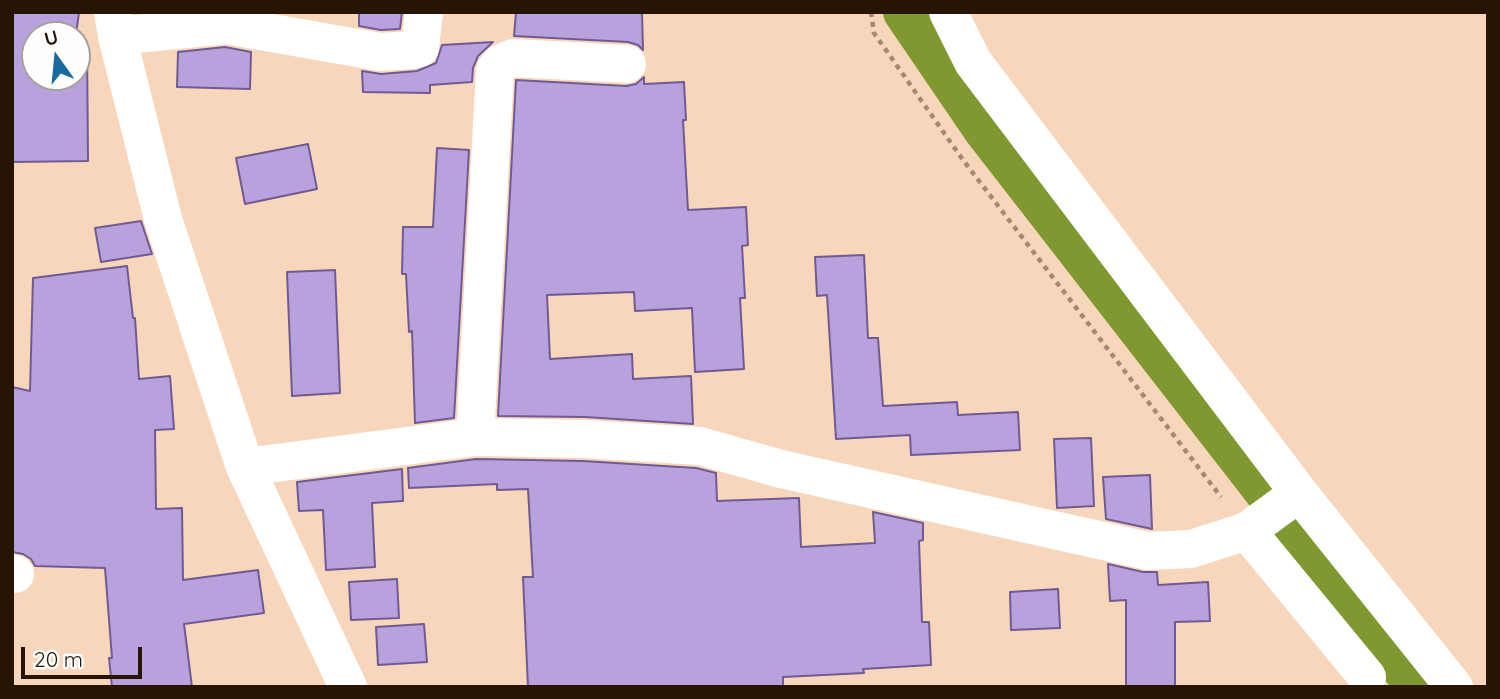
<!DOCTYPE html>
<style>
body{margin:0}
#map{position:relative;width:1500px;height:699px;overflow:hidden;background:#f8d6bb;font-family:Quicksand,sans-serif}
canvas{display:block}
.frame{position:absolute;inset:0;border:14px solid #281403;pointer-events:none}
.north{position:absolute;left:21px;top:21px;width:70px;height:70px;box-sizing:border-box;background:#fefefe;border:2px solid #a8a09a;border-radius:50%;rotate:345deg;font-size:19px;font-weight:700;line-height:28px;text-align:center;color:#281403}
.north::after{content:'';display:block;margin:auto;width:24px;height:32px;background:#1a6b9d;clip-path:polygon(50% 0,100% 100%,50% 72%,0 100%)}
.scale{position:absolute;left:21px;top:647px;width:121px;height:32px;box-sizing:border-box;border:4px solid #281403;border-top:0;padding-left:9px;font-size:21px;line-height:24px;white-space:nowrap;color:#281403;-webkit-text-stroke:5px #fefefe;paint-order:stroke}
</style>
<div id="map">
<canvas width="1500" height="699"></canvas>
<div class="frame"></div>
<div class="north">U</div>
<div class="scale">20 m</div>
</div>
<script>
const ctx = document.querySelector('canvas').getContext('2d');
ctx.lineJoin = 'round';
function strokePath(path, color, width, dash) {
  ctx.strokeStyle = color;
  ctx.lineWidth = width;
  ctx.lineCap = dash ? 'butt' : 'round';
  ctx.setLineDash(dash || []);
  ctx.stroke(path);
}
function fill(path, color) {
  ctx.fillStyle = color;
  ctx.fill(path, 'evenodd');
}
strokePath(new Path2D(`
 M 904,12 L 983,128 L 1417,687`), '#809830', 42);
const building = new Path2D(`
 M 12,12 L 79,12 L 76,35 L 35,35 L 35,77 L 77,77 L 77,42 L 87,42 L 88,161 L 12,162 Z
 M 359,12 L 402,12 L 400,29 L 381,30 L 359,26 Z
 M 516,12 L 642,12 L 643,50 L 638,45 L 628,42 L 514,36 Z
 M 493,42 L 478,56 L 473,68 L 472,82 L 430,85 L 430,93 L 363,92 L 362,71 L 381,74 L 417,71 L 436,63 L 442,45 Z
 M 225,47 L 251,52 L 250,89 L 177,87 L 178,52 Z
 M 644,77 L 644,84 L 684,82 L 686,120 L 683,120 L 688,210 L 746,207 L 748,245 L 742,246 L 745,298 L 740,298 L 744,369 L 695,372 L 692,308 L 635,311 L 634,292 L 547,295 L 550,359 L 632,354 L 633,379 L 691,376 L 693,424 L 585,417 L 498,416 L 516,80 L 626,86 L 636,84 Z
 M 308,144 L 317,189 L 245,204 L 236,158 Z
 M 437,148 L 469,150 L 454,418 L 415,423 L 412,331 L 409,332 L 406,274 L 402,274 L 403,227 L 433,227 Z
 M 141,221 L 152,254 L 101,262 L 95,228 Z
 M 864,255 L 868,338 L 878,338 L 883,406 L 957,402 L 958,415 L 1018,412 L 1020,450 L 911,455 L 910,435 L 836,439 L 827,295 L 817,296 L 815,257 Z
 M 127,266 L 133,318 L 135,318 L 139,379 L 170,376 L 174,429 L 155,430 L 156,509 L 182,508 L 183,580 L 258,570 L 264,613 L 184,624 L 192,687 L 112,687 L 109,658 L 112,658 L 105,568 L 35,566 L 31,559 L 23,554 L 12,552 L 12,387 L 30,391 L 33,278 Z
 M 335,270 L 340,393 L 292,396 L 287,272 Z
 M 1091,438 L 1094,506 L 1057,508 L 1054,439 Z
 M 476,459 L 583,461 L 696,468 L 716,473 L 717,501 L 799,498 L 801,547 L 875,543 L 873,512 L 923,523 L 923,540 L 919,541 L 922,622 L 929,622 L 931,665 L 863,669 L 864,673 L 783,677 L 783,687 L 528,687 L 523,577 L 533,577 L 528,489 L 497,490 L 497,484 L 409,488 L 408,468 Z
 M 402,469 L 403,501 L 372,503 L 375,567 L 326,570 L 323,510 L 299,511 L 297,482 Z
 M 1150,475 L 1152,529 L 1106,519 L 1103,477 Z
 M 1108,564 L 1143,572 L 1157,572 L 1158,585 L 1208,582 L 1210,621 L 1175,622 L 1175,687 L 1126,687 L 1126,600 L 1110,601 Z
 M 397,579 L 399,618 L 351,620 L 349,582 Z
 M 1058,589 L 1060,628 L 1011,630 L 1010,592 Z
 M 424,624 L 427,662 L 378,665 L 376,627 Z`);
fill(building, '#b8a2de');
strokePath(building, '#705a91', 2);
strokePath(new Path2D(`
 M 871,12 L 874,33 L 963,160 L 1221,497`), '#a68972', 4.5, [5, 5]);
strokePath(new Path2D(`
 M 113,12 L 117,36 L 163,219 L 245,467 L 348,687
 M 948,12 L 973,62 L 1299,493 L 1454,687
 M 117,36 L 226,25 L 380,52 L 412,50 L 420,48 L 424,12
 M 475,437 L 495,70 L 501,63 L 513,58 L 627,64
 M 245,467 L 475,437 L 584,439 L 700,446 L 781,469 L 1148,551 L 1191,549 L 1247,531 L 1299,493
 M 1247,531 L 1367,677
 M 12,573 L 15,574`), '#fff', 38);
</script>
